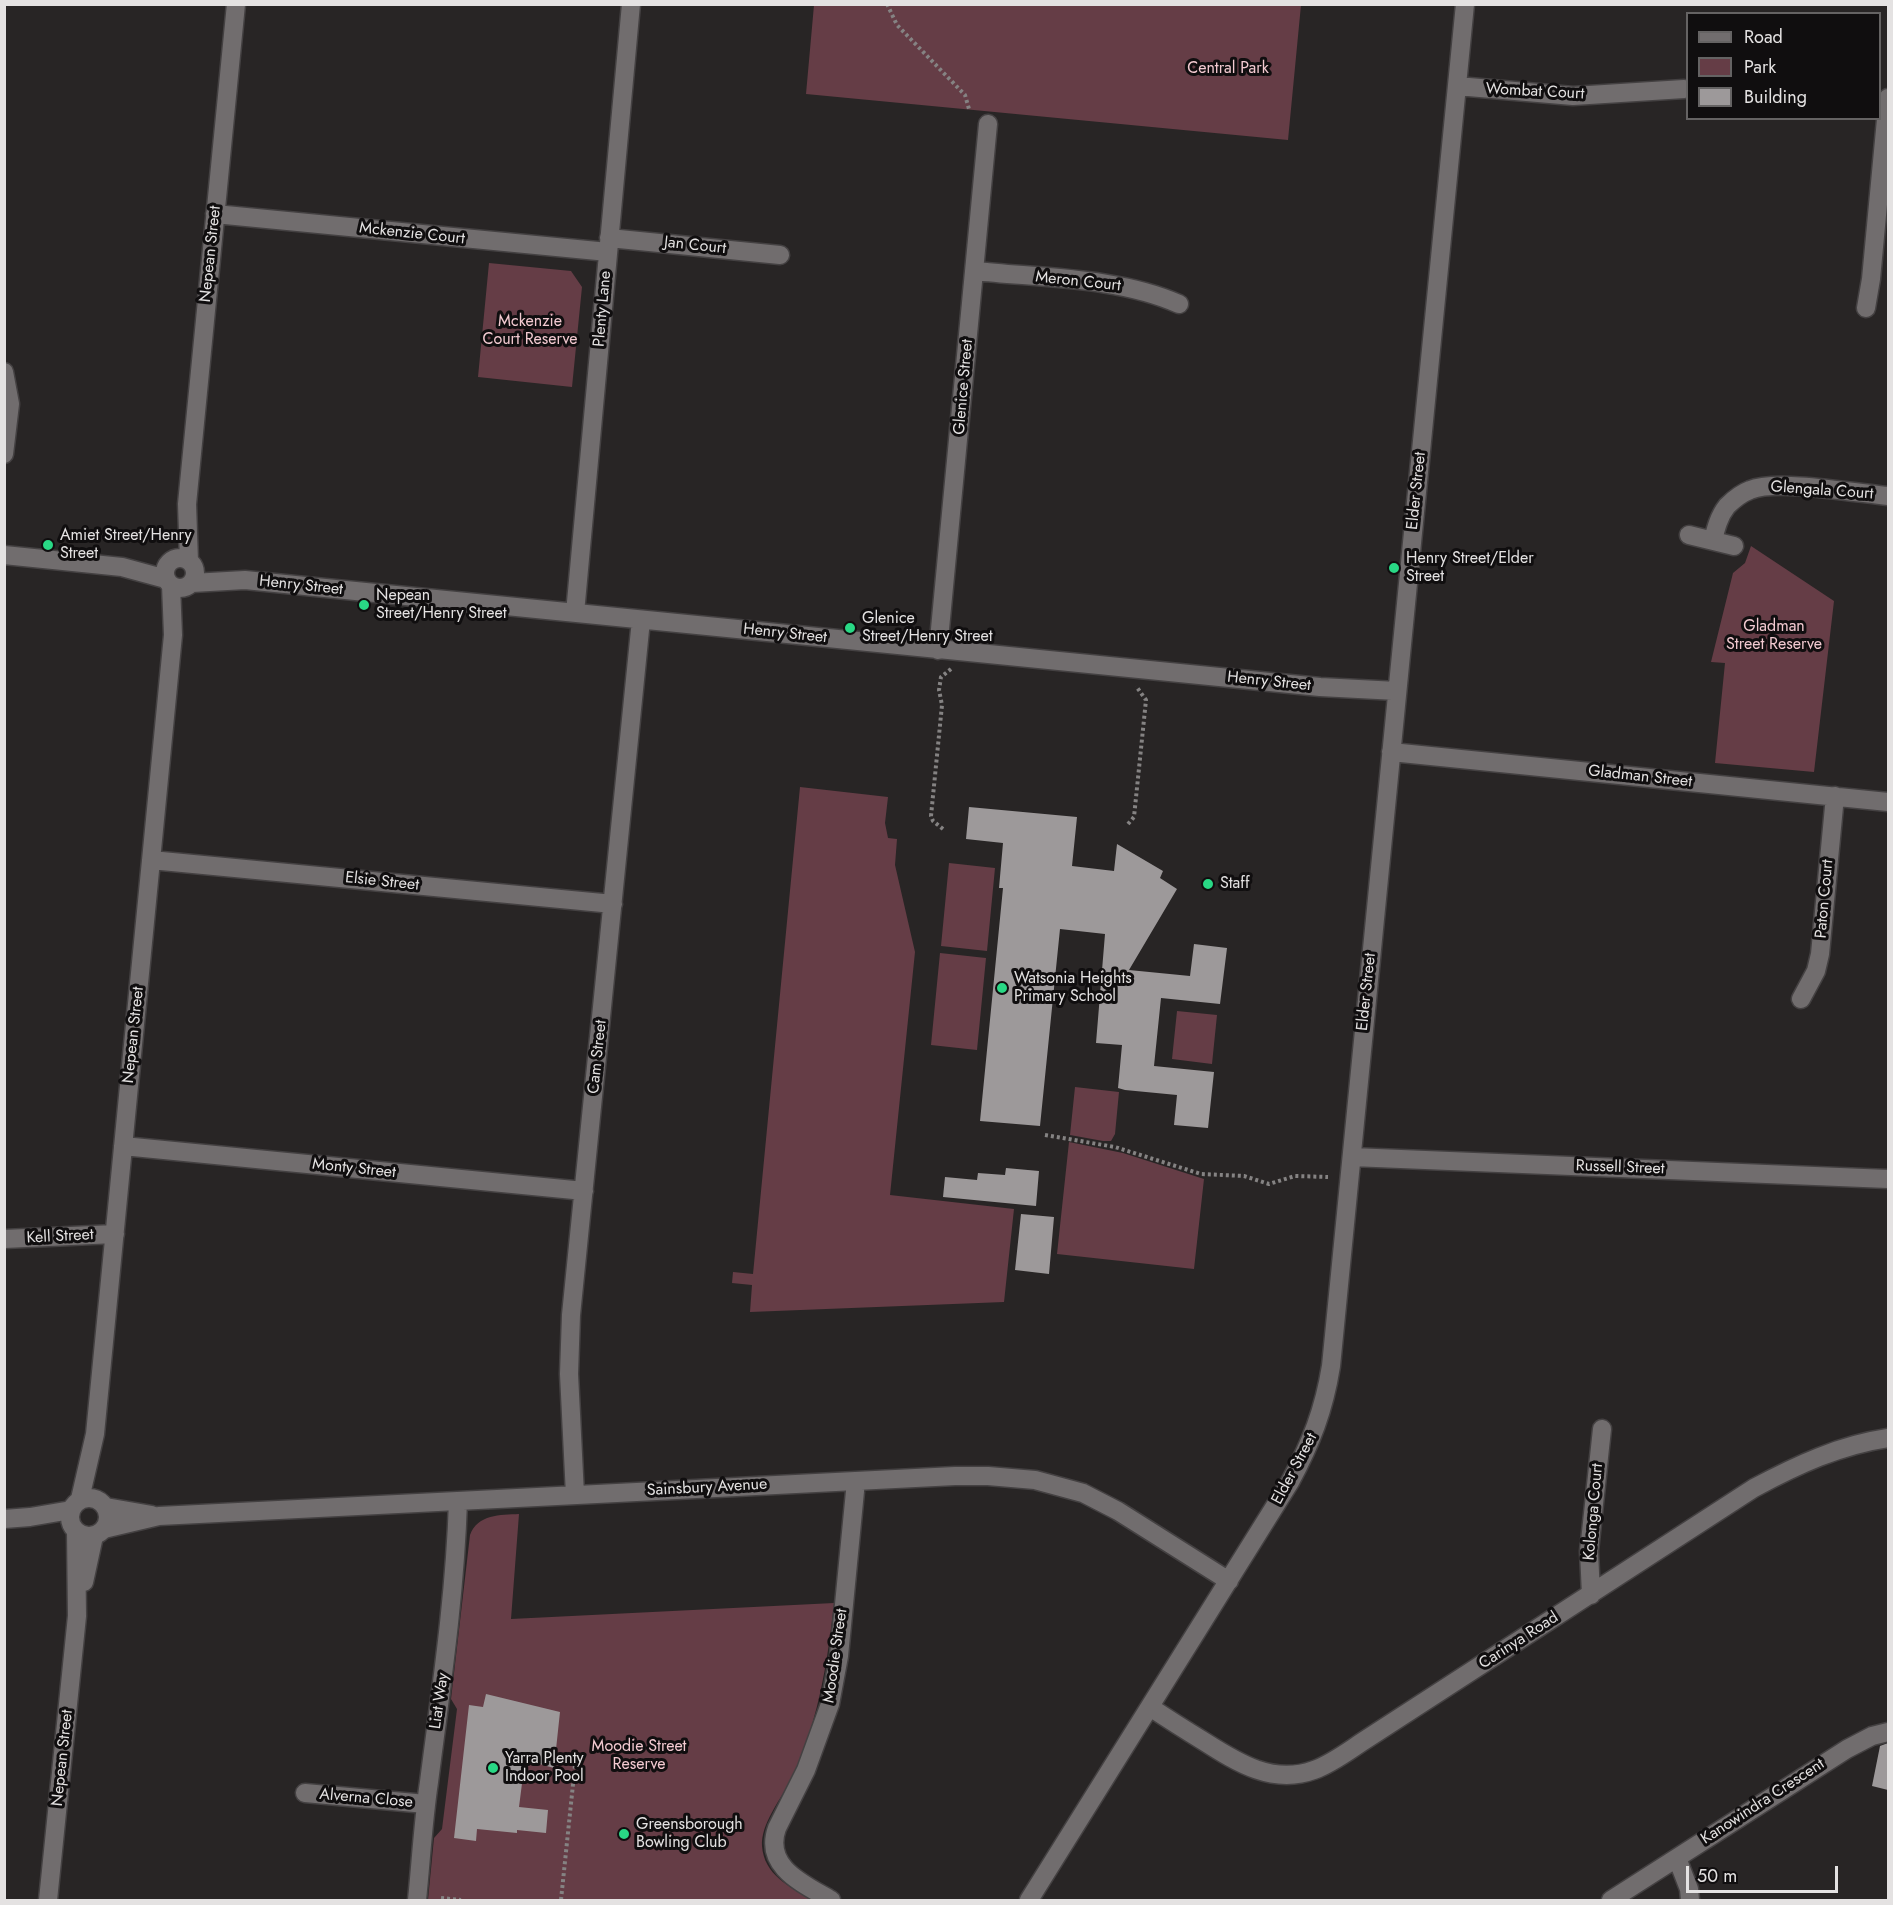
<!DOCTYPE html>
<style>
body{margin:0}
#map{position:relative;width:1893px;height:1905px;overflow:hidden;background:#282525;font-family:Jost,sans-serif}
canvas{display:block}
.frame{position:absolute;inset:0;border:6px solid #e4e2e2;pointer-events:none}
.legend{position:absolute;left:1686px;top:12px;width:195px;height:108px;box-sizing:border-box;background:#100e0f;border:2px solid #656363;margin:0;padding:8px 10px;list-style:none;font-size:18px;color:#e4e2e2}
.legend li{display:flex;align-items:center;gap:12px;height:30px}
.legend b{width:30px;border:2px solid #656363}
.scale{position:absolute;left:1686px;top:1866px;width:152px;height:27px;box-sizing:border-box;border:3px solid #e4e2e2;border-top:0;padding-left:8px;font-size:18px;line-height:21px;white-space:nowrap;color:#e4e2e2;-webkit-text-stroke:4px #100e0f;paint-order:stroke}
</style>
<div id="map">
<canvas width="1893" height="1905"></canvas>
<div class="frame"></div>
<ul class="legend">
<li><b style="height:8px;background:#716d6e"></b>Road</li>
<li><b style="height:16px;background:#653d46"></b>Park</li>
<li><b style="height:16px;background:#9d999a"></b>Building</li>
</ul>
<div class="scale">50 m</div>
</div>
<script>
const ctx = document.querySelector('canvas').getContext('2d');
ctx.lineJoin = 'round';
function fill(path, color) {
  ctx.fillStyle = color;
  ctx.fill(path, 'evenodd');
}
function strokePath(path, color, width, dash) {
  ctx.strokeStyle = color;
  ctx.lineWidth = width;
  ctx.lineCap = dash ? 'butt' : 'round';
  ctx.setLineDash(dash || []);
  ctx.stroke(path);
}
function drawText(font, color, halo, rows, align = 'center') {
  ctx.font = font + ' Jost,sans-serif';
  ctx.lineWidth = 6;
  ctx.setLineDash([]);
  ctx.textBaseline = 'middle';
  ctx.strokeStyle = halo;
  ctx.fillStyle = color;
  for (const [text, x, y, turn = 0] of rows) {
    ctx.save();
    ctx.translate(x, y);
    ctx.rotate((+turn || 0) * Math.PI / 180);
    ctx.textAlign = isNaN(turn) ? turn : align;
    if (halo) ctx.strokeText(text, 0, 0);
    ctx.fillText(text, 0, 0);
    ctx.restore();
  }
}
fill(new Path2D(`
 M 814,5 L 1301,5 L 1288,140 L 806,94 Z
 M 489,263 L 571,271 L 582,287 L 572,387 L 478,377 Z
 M 1751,546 L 1834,601 L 1814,772 L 1715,763 L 1725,663 L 1711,662 L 1733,573 L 1745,563 Z
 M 800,787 L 888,797 L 885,823 L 888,838 L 897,839 L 895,865 L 915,952 L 890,1195 L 1014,1209 L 1004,1302 L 750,1312 L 752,1285 L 732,1283 L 733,1272 L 753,1274 Z
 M 949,863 L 995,868 L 987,951 L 941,946 Z
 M 940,953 L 986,958 L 977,1050 L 931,1045 Z
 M 1177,1011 L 1217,1015 L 1212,1064 L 1172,1059 Z
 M 1075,1087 L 1119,1092 L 1115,1134 L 1111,1141 L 1103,1141 L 1070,1135 Z
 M 1069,1142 L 1123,1153 L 1204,1179 L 1194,1269 L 1057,1254 Z
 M 519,1514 L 511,1619 L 834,1603 C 829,1650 822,1696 807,1741 C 802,1755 796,1770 789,1783 C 779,1802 761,1824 762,1846 C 764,1875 790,1887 812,1900 L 428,1900 L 434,1838 L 442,1829 L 457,1709 L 451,1699 L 470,1535 C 478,1514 500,1515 519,1514 Z`), '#653d46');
fill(new Path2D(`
 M 969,807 L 1077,817 L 1072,866 L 1114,871 L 1117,844 L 1163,871 L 1160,878 L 1177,889 L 1129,970 L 1190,976 L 1194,944 L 1227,948 L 1220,1004 L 1161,998 L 1154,1066 L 1214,1072 L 1208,1128 L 1174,1125 L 1177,1095 L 1125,1090 L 1118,1088 L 1122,1045 L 1096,1043 L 1105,934 L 1060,929 L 1040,1126 L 980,1121 L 1003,888 L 999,888 L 1003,843 L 966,839 Z
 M 1006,1168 L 1039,1171 L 1036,1206 L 943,1197 L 945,1177 L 977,1180 L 978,1173 L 1005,1175 Z
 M 1021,1214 L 1054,1217 L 1049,1274 L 1015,1270 Z
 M 486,1694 L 560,1712 L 554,1768 L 525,1760 L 519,1807 L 548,1810 L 546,1833 L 517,1830 L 517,1833 L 477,1829 L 476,1841 L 454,1838 L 469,1705 L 483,1707 Z
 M 1888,1743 L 1888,1790 L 1872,1786 L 1880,1746 Z`), '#9d999a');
const minor = new Path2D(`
 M 1457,86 L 1573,96 L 1684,89
 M 215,214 L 608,252
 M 609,238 L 780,255
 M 975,271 C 1040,278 1119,277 1179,304
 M 1866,308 L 1871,279 L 1888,98
 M 4,372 L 10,404 L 4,454
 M 1689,535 L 1734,546
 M 1713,540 C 1716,528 1719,516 1727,506 C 1733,500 1742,493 1750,490 C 1777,479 1856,493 1888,496
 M 4,555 L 122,567 L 166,579
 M165 573a15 15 0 1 1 30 0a15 15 0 1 1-30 0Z
 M 189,561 L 187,504 L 236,4
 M 192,583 L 245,580 L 1320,687 L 1397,691
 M 575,613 L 631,4
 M 938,650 L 988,124
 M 1391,752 L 1888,802
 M 151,860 L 613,904
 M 1801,999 L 1816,971 L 1820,954 L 1835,796
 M 123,1146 L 584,1191
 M 1352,1157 L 1888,1179
 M 4,1239 L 115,1234
 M 575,1495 L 569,1374 L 571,1315 L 641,620
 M70 1517a19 19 0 1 1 38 0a19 19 0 1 1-38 0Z
 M 80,1499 L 95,1434 L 173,635 L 171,585
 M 106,1507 L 152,1515
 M 4,1519 L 30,1517 L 71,1510
 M 104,1529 L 159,1516 L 955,1476 L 988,1476 L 1035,1480 L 1083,1493 L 1118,1511 L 1229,1581
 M 84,1582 L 94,1536
 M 1591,1595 L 1589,1551 L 1602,1429
 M 1150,1707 C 1168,1719 1187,1731 1205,1742 C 1238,1763 1273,1785 1314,1770 C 1331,1764 1347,1752 1362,1742 L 1754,1488 C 1797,1465 1840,1445 1888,1438
 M 305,1793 L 426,1804
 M 1677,1858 L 1689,1889 L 1690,1900
 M 48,1900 L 77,1616 L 76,1532
 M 417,1900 C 421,1861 423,1822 429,1782 C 441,1689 455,1596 458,1501
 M 831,1900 C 804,1884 763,1867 777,1828 L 806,1770 L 830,1704 L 839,1656 L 856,1481
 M 1029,1900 L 1290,1482 C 1311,1443 1324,1410 1331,1366 L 1465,4
 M 1611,1900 L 1847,1749 L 1872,1736 L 1888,1732`);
strokePath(minor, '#444142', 21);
strokePath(new Path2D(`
 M 887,4 L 897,25 L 965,95 L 969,109
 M 1128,824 L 1134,817 L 1146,700 L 1136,686
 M 943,829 L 933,821 L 931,816 L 942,705 L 939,690 L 941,677 L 951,669
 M 1045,1135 L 1115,1147 L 1201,1174 L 1244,1176 L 1269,1184 L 1295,1176 L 1328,1177
 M 441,1898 L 461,1900
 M 561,1900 L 575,1765`), '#858383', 4, [3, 3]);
strokePath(minor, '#716d6e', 18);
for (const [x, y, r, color] of [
 [48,545,6,"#29d885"],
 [1394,568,6,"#29d885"],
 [364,605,6,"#29d885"],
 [850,628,6,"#29d885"],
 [1208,884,6,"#29d885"],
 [1002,988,6,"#29d885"],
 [493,1768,6,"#29d885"],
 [624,1834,6,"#29d885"]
]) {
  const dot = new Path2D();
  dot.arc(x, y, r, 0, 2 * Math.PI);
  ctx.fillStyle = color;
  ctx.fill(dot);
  strokePath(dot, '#100e0f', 2);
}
drawText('16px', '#f3cad1', '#100e0f', [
 ["Central Park",1228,69],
 ["Mckenzie",530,322],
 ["Court Reserve",530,340],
 ["Gladman",1774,627],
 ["Street Reserve",1774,645],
 ["Moodie Street",639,1747],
 ["Reserve",639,1765]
]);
drawText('16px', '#e4e2e2', '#100e0f', [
 ["Wombat Court",1535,92,3],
 ["Mckenzie Court",412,234,6],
 ["Jan Court",695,246,6],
 ["Nepean Street",211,254,-84],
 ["Meron Court",1078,282,6],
 ["Plenty Lane",603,309,-85],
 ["Glenice Street",964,387,-85],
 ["Elder Street",1417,491,-84],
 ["Glengala Court",1822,491,4],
 ["Henry Street",301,586,6],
 ["Henry Street",785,634,6],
 ["Henry Street",1269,682,6],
 ["Gladman Street",1640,777,6],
 ["Elsie Street",382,882,6],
 ["Paton Court",1825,899,-85],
 ["Elder Street",1367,992,-84],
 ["Nepean Street",134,1035,-84],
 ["Cam Street",598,1057,-84],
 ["Russell Street",1620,1168,2],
 ["Monty Street",354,1169,6],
 ["Kell Street",60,1237,-3],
 ["Elder Street",1295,1469,-62],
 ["Sainsbury Avenue",707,1488,-3],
 ["Kolonga Court",1594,1512,-85],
 ["Carinya Road",1519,1641,-33],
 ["Moodie Street",836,1656,-82],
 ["Liat Way",440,1701,-82],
 ["Nepean Street",63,1758,-84],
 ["Alverna Close",366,1799,5],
 ["Kanowindra Crescent",1763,1802,-33]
]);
drawText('16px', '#e4e2e2', '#100e0f', [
 ["Amiet Street/Henry",60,536],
 ["Street",60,554],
 ["Henry Street/Elder",1406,559],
 ["Street",1406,577],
 ["Nepean",376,596],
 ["Street/Henry Street",376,614],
 ["Glenice",862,619],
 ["Street/Henry Street",862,637],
 ["Staff",1220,884],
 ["Watsonia Heights",1014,979],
 ["Primary School",1014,997],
 ["Yarra Plenty",505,1759],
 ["Indoor Pool",505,1777],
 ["Greensborough",636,1825],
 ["Bowling Club",636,1843]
], 'left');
</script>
